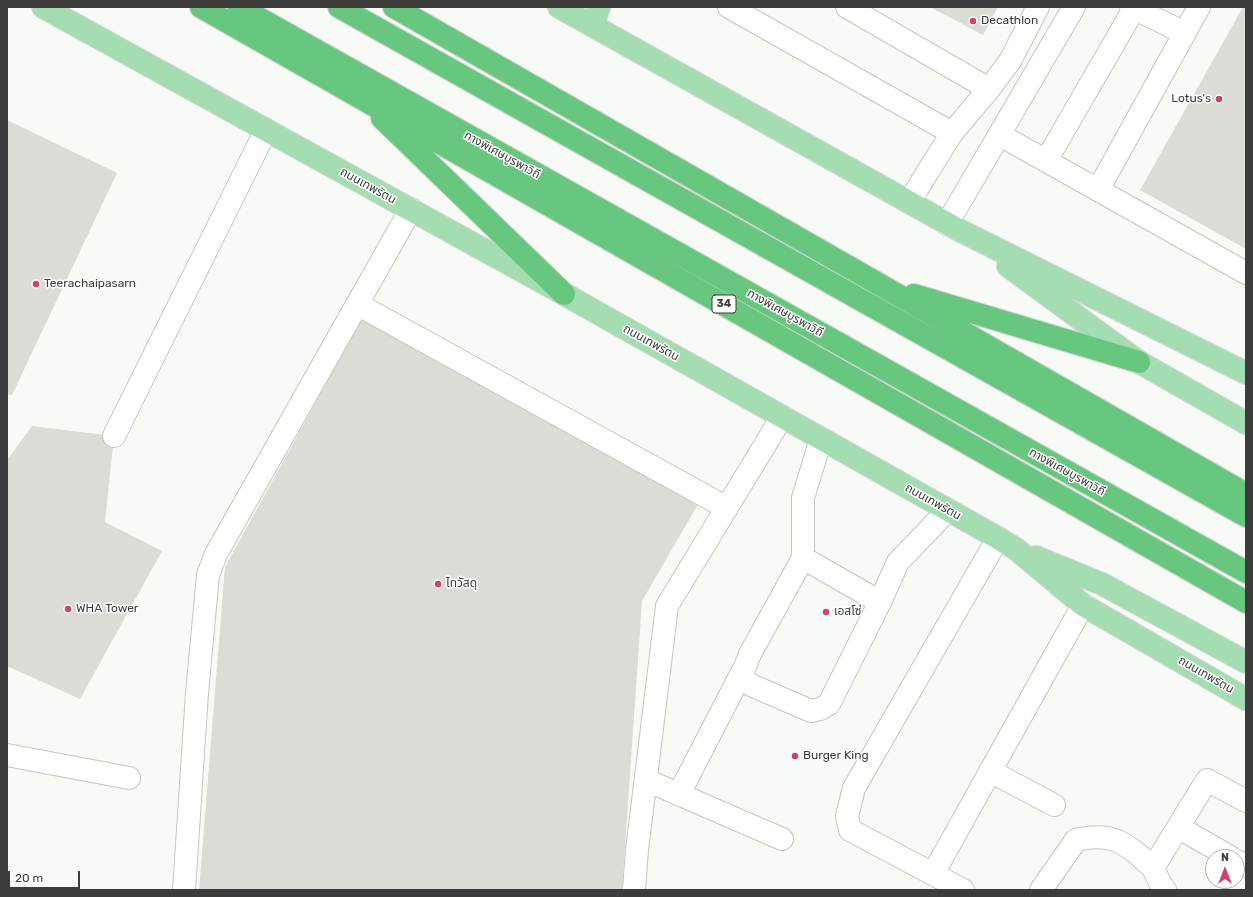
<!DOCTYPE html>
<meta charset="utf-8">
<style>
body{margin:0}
#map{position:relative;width:1253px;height:897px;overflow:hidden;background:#f8faf5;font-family:Rubik,sans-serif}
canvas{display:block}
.frame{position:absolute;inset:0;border:8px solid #3c3d3b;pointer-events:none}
.north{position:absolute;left:1205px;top:849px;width:40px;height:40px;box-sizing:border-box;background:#fff;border:1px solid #b1b1b1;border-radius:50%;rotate:0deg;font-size:11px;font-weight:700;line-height:16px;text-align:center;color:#3c3d3b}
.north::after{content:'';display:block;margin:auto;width:14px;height:18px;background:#d0426d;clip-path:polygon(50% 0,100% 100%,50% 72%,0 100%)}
.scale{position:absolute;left:8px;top:871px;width:72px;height:18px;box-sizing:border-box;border:2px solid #3c3d3b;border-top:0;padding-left:5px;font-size:12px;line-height:14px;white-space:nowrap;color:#3c3d3b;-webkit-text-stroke:3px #fff;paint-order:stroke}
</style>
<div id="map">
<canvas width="1253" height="897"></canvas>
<div class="frame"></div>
<div class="north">N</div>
<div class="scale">20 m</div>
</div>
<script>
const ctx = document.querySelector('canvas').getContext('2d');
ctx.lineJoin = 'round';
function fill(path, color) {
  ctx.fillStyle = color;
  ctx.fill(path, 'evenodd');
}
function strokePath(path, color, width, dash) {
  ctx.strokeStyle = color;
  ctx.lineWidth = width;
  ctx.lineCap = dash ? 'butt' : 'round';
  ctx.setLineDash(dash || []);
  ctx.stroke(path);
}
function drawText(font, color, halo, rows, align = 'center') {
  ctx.font = font + ' Rubik,"Noto Sans Thai",sans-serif';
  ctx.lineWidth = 3;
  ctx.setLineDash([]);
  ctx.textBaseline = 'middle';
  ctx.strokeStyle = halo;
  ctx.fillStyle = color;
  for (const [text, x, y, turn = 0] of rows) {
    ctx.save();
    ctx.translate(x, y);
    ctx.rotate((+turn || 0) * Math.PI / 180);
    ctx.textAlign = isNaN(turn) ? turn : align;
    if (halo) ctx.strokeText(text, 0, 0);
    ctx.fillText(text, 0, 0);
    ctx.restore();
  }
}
fill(new Path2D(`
 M 930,7 L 998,7 L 983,35 Z
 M 1243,7 L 1246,7 L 1246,249 L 1140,190 Z
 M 7,120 L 117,173 L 12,395 L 7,394 Z
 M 366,311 L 700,501 L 642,601 L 622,890 L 199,890 L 225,567 Z
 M 32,426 L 114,436 L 105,522 L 162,551 L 80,699 L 7,666 L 7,460 Z`), '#dcdcd6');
const minor = new Path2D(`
 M 729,7 L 952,133
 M 847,7 L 989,89
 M 1131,7 L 1185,33
 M 1000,135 L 1246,273
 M 1046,161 L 1135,7
 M 1098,190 L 1199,7
 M 909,202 L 952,133 L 989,89 L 1010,61 L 1038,7
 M 947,224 L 1074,7
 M 357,304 L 727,508
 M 114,436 L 266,130
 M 821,439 L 803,498 L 803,558 L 880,602 L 898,562 L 948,510
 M 803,558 L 750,654 L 745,667 L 739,678 L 753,686 L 811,711 L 820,709 L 829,704 L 880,602
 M 7,755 L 129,778
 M 990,771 L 1054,805
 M 646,780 L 782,839
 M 679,794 L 739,678
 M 1178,827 L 1230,857
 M 1237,861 L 1246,866
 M 1153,868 L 1160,883 L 1165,890
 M 933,874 L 1083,605
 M 184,890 L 197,693 L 208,575 L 216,554 L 411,209
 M 634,890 L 637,850 L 667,606 L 782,417
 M 963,890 L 850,830 L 847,816 L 854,788 L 998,538
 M 1041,890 L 1076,840 C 1113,831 1127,844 1153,868 L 1207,780 L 1246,801`);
const major = new Path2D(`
 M 43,7 L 564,294 L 998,538 L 1016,549 L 1083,605 L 1246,699
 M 559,7 L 959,230 L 1246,373
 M 593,26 L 599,7
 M 1008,266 L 1139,362 L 1246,423
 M 1036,557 L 1102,584 L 1246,662`);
const highway = new Path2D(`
 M 201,7 L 1246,602
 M 239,7 L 1246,572
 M 339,7 L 1246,516
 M 394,7 L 1246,494
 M 382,118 L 564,294
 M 914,295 L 1139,362`);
strokePath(minor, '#c4c6c1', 24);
strokePath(major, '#d4d4d4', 24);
strokePath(highway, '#d4d4d4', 24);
strokePath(minor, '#fff', 22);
strokePath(major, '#a4ddb2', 22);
strokePath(highway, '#67c77f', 22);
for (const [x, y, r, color] of [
 [973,21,4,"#d0426d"],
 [1219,99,4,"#d0426d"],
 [36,284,4,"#d0426d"],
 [438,584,4,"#d0426d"],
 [68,609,4,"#d0426d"],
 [826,612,4,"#d0426d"],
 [795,756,4,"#d0426d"]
]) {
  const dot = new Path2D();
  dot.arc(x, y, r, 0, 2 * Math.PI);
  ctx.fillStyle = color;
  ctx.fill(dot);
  strokePath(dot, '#fff', 1.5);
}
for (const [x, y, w] of [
 [724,304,24]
]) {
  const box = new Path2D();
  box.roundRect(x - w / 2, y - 9, w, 18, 3);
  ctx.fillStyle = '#fff';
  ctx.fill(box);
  strokePath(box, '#3c3d3b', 1);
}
drawText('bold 11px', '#3c3d3b', null, [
 ["34",724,304]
]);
drawText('12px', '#3c3d3b', '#fff', [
 ["Decathlon",981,21],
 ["Lotus's",1211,99,"right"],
 ["Teerachaipasarn",44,284],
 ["ไทวัสดุ",446,584],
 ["WHA Tower",76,609],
 ["เอสโซ่",834,612],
 ["Burger King",803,756]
], 'left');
drawText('12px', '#3c3d3b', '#fff', [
 ["ทางพิเศษบูรพาวิถี",502,155,29],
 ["ถนนเทพรัตน",368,186,29],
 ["ทางพิเศษบูรพาวิถี",785,313,29],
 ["ถนนเทพรัตน",651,343,29],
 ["ทางพิเศษบูรพาวิถี",1067,472,29],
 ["ถนนเทพรัตน",933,502,29],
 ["ถนนเทพรัตน",1206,675,30]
]);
</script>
